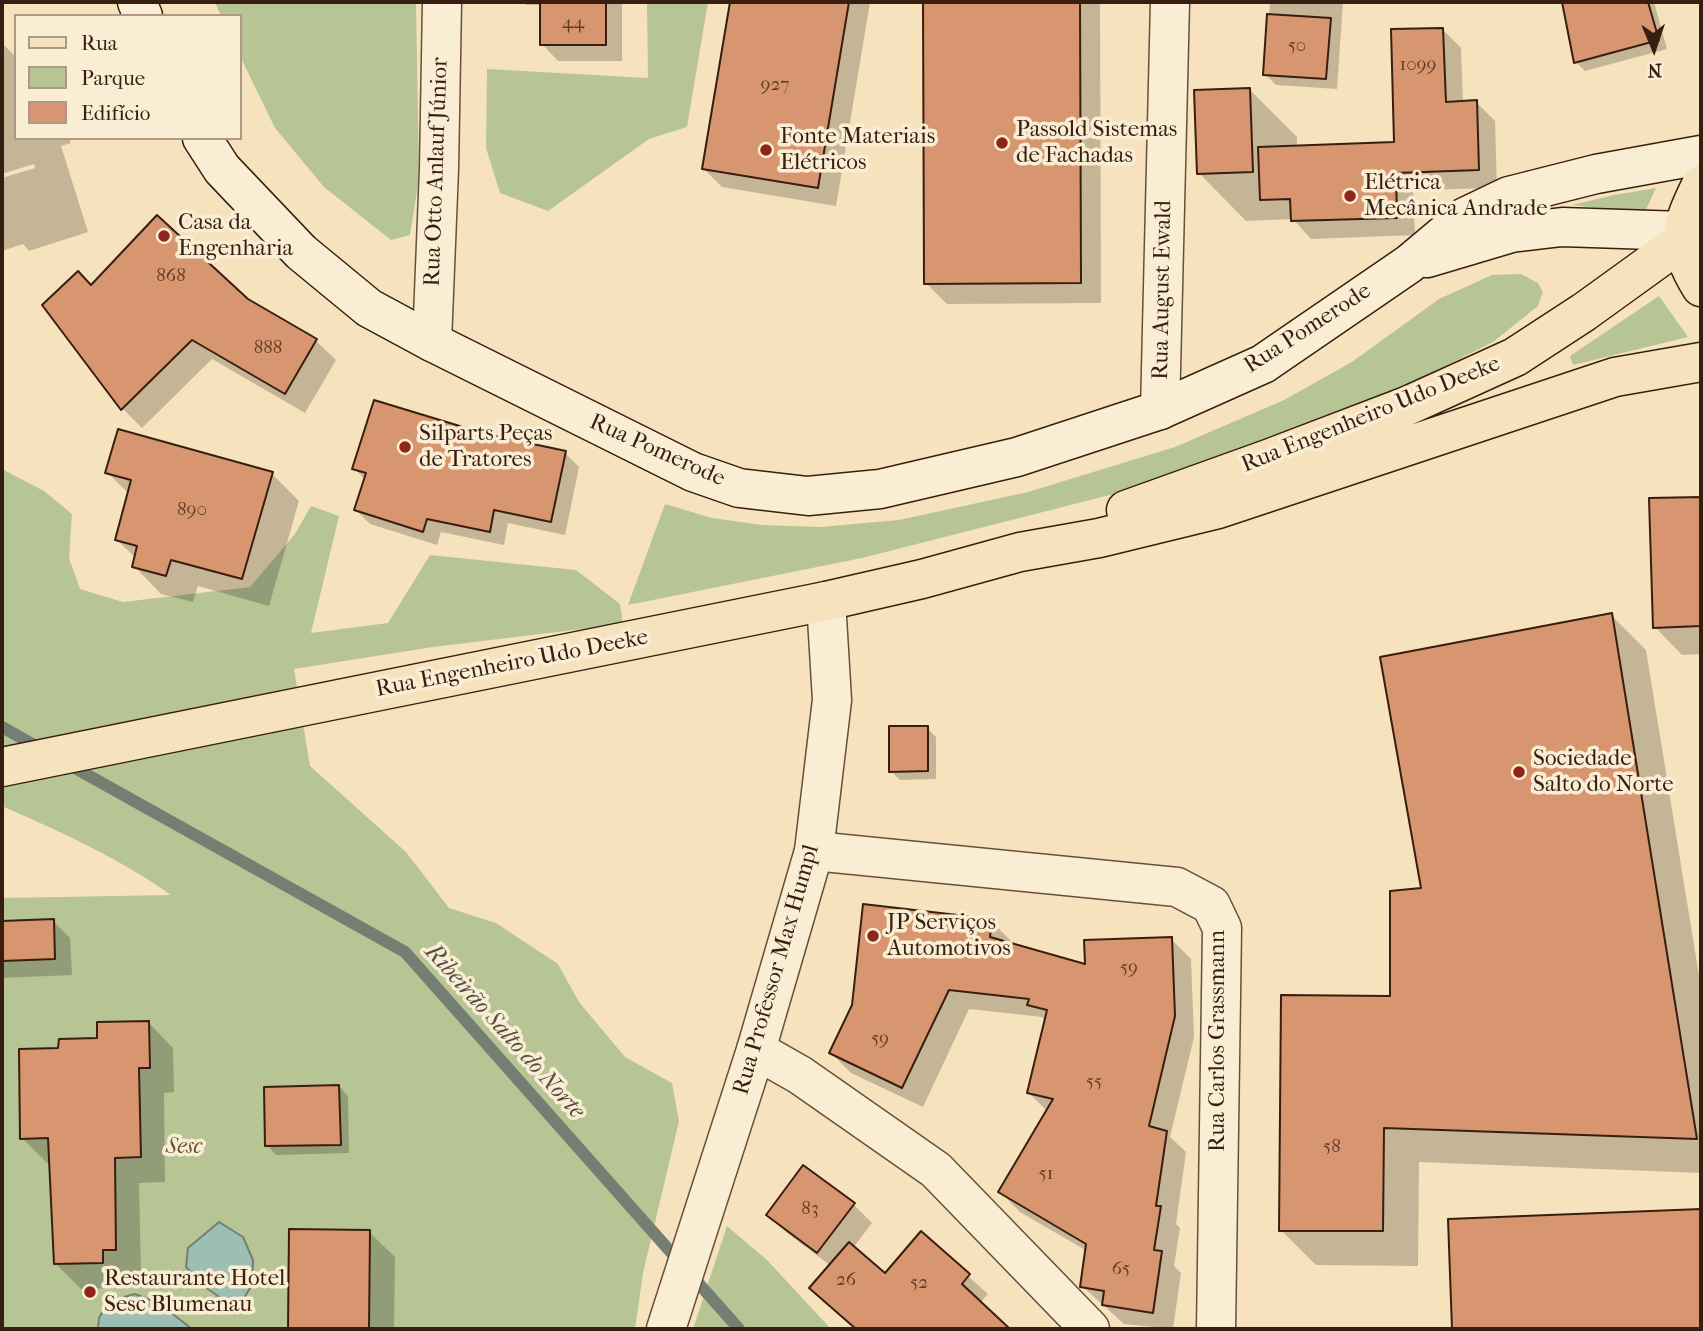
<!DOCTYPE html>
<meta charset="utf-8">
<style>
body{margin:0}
#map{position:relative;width:1703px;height:1331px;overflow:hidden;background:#f6e3bd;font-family:"IM FELL French Canon",serif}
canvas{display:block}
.frame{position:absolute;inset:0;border:4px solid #381e11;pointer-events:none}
.legend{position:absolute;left:14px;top:14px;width:228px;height:126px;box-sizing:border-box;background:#f9edd4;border:2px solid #ac9a86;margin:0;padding:9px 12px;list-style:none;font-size:21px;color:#381e11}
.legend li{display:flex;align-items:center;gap:14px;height:35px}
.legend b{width:35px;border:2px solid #ac9a86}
.north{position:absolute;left:1619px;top:14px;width:70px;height:70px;-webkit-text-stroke:5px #f9edd4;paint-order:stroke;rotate:178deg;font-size:19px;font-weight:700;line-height:28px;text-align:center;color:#381e11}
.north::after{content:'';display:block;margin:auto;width:24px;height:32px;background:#381e11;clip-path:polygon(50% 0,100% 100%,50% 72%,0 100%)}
</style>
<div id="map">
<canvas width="1703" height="1331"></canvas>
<div class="frame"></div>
<ul class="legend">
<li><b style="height:9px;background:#f6e3bd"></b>Rua</li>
<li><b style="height:19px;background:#b7c595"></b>Parque</li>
<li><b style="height:19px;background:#d7966f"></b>Edifício</li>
</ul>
<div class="north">N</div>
</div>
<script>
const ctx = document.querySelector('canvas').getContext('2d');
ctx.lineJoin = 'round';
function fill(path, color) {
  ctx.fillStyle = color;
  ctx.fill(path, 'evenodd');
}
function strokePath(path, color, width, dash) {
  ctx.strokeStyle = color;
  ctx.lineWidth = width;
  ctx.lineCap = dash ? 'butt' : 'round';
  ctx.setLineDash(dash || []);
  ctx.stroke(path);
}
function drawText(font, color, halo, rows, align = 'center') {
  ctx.font = font + ' "IM FELL French Canon",serif';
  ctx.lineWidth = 7;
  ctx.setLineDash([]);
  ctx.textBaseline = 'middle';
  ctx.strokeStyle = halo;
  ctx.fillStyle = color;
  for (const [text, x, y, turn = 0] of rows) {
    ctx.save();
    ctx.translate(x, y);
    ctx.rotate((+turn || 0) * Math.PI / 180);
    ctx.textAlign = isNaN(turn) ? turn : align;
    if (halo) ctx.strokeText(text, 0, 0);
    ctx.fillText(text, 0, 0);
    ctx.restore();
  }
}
fill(new Path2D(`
 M 215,2 L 416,2 L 419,178 L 410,235 L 391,240 L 324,187 L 275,128 L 240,56 L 240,16 L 221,16 Z
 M 647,2 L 708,2 L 687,127 L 649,139 L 548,211 L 500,193 L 486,148 L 487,69 L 648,78 Z
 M 1656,188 L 1644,214 L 1572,205 L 1614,195 Z
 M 1521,274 L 1538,283 L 1543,292 L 1538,306 L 1493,342 L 1399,389 L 1161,482 L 862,558 L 628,605 L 665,504 L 712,518 L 762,525 L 820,527 L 899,520 L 1028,492 L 1175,447 L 1284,400 L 1352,362 L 1439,299 L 1492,275 Z
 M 1659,296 L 1688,337 L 1573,365 L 1570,356 Z
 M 2,469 L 44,491 L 72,514 L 69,558 L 80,589 L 123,602 L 250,587 L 295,534 L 311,506 L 339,516 L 311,633 L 388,623 L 430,555 L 576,570 L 620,604 L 623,624 L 433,647 L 294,669 L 310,766 L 406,852 L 449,908 L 496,923 L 558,964 L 579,1002 L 625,1057 L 672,1083 L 679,1121 L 643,1273 L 635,1329 L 2,1329 L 2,898 L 171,895 C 119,858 61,832 2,806 Z
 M 727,1226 L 767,1260 L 831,1329 L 693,1329 Z`), '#b7c595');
const water = new Path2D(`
 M 219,1222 L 243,1237 L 253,1260 L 252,1285 L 244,1298 L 228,1303 L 201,1284 L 186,1267 L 188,1248 Z
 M 135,1294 L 160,1304 L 192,1329 L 98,1329 L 99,1318 L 109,1301 Z`);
fill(water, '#9dbeb4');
strokePath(water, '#757e73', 2);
fill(new Path2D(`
 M 523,2 L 622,2 L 622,61 L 558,61 L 542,44 L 541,5 L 526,5 Z
 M 732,2 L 870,2 L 836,206 L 722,187 L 704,169 Z
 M 925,2 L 1100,2 L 1101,303 L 947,304 L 926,283 Z
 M 1270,2 L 1343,2 L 1337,89 L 1276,85 L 1265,74 Z
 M 1564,2 L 1654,2 L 1667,49 L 1585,71 L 1576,62 Z
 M 1443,30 L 1461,48 L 1463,103 L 1476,102 L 1495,121 L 1497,188 L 1413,190 L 1415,235 L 1311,239 L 1293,219 L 1246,221 L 1199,173 L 1250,90 L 1297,137 L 1297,147 L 1396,144 Z
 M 2,43 L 16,57 L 16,138 L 69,138 L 71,143 L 61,146 L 88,232 L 29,251 L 23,244 L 2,251 L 2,178 L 35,168 L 34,164 L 2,174 Z
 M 92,287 L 247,301 L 316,341 L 336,360 L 305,413 L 212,359 L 142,428 L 123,409 L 44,305 Z
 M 486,436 L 565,453 L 579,467 L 565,535 L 508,523 L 504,545 L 441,532 L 437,545 L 370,524 L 356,510 L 365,480 L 354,468 Z
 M 107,472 L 272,474 L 299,501 L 269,606 L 198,586 L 193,602 L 161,594 L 134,566 L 136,558 L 116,539 L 129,494 Z
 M 1701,498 L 1701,654 L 1682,655 L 1655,627 L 1651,500 Z
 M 1611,615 L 1646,650 L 1701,988 L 1701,1173 L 1419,1162 L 1418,1266 L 1316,1265 L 1281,1230 L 1391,998 L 1423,889 Z
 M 927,728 L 936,737 L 936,779 L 900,780 L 891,771 Z
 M 53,921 L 70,938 L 72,975 L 2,978 L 2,923 Z
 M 991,921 L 1011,941 L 1010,945 L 1086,967 L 1171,939 L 1191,959 L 1194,1037 L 1170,1137 L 1186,1152 L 1176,1224 L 1180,1228 L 1174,1266 L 1181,1273 L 1173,1329 L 1124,1324 L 1082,1286 L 1087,1251 L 1020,1212 L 1000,1192 L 1048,1112 L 1029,1093 L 1046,1022 L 1042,1017 L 969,1009 L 923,1107 L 851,1073 L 831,1053 Z
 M 148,1022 L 173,1048 L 174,1092 L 164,1093 L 165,1182 L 139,1183 L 141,1274 L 127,1275 L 128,1288 L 81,1289 L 56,1264 L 51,1163 L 47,1163 L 22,1138 L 60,1050 L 99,1040 Z
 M 339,1086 L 348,1096 L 349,1153 L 276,1155 L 267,1145 Z
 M 854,1205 L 872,1223 L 853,1248 L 885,1276 L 921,1234 L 988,1294 L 980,1303 L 1008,1329 L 856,1329 L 811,1288 L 831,1266 L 787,1233 L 768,1214 Z
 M 1701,1211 L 1701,1329 L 1454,1329 L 1450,1220 Z
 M 291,1231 L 369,1232 L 395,1257 L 394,1329 L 290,1329 Z`), '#0003');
strokePath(new Path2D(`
 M 2,727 L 41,749
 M 66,763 L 405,952 L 739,1329`), '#757e73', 12);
const building = new Path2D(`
 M 540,2 L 606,2 L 606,45 L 540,45 Z
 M 730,2 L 849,2 L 818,188 L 702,169 Z
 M 923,2 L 1080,2 L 1081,283 L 924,284 Z
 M 1562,2 L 1648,2 L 1659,40 L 1574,63 Z
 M 1267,14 L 1331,18 L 1326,79 L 1263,75 Z
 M 1443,28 L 1446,102 L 1477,100 L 1479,170 L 1396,173 L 1397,218 L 1291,221 L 1290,199 L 1260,200 L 1258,147 L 1394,142 L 1391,29 Z
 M 1250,88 L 1253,172 L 1197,174 L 1194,90 Z
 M 157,215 L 248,299 L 317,339 L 285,394 L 192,340 L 121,410 L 42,305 L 78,271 L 91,285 Z
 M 374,400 L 486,434 L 566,451 L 551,522 L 494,510 L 490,532 L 427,519 L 423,532 L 354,510 L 366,473 L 352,469 Z
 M 118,429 L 273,472 L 242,579 L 171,560 L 166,576 L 132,567 L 137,546 L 115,540 L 131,480 L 105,473 Z
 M 1701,497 L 1701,626 L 1653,628 L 1649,498 Z
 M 1612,613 L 1697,1139 L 1384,1128 L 1383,1231 L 1279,1231 L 1281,995 L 1390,996 L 1390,891 L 1421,888 L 1380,657 Z
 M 889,726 L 928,726 L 928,771 L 889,772 Z
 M 863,904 L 992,919 L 990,937 L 1085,964 L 1084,940 L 1172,937 L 1175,1016 L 1149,1126 L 1167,1131 L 1156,1206 L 1161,1206 L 1154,1250 L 1162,1251 L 1153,1313 L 1102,1305 L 1104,1291 L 1080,1287 L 1086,1244 L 998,1192 L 1053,1099 L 1027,1093 L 1047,1010 L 1027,1005 L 1029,999 L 949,990 L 902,1088 L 829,1053 L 852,1005 Z
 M 54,919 L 55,959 L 2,961 L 2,921 Z
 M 149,1021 L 150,1068 L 139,1068 L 141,1157 L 115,1158 L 116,1250 L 103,1250 L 103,1263 L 54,1264 L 48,1138 L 20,1139 L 19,1049 L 58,1048 L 59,1039 L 97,1038 L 97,1022 Z
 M 339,1085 L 341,1145 L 265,1146 L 264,1087 Z
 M 803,1165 L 855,1203 L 817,1253 L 766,1215 Z
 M 1701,1209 L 1701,1329 L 1452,1329 L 1448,1219 Z
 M 289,1229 L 370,1230 L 369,1329 L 288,1329 Z
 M 921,1231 L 970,1274 L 962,1284 L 1010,1329 L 856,1329 L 809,1288 L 849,1242 L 885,1273 Z`);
fill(building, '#d7966f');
strokePath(building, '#381e11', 2);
const minor = new Path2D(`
 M 432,342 L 439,169 L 442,2
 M 1160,410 L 1170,2
 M 814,851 L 1177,887 L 1211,905 L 1222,928 L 1216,1329
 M 756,1050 L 800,1075 L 936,1170 L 1090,1329`);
const tertiary = new Path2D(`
 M 666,1329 L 756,1050 L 814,851 L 832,700 L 826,601`);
const secondary = new Path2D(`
 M 137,2 L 143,16
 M 202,138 L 222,169 L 301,252 L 369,308 L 432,342 L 693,472 L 739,488 L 808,496 L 880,489 L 1017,457 L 1160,410 L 1263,364 L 1409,264 L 1465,217 L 1509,196 L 1596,174 L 1701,155
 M 1427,258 L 1511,233 L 1562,227 L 1682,231`);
const primary = new Path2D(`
 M 1701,185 C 1680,228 1675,244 1701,287
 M 1126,510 L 1268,459 L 1407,406 L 1515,357 L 1584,312 L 1681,242
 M 2,767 L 826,601 L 922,579 L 1020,552 L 1099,538 L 1218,509 L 1615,377 L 1701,362`);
strokePath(minor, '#684f3c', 41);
strokePath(tertiary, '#684f3c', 41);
strokePath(secondary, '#381e11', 41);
strokePath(primary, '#381e11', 41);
strokePath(minor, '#f9edd4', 38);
strokePath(tertiary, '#f9edd4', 38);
strokePath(secondary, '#f9edd4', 38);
strokePath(primary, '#f6e3bd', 38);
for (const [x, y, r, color] of [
 [1002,143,7,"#8f2418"],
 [766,150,7,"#8f2418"],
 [1350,196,7,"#8f2418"],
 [164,236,7,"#8f2418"],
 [405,447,7,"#8f2418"],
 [1519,772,7,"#8f2418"],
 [873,936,7,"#8f2418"],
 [90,1292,7,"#8f2418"]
]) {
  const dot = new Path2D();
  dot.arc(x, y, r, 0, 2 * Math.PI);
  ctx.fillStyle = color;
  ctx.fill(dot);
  strokePath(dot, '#f9edd4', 2.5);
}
drawText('19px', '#603c28', null, [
 ["44",573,23],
 ["50",1297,46],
 ["1099",1418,65],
 ["927",775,85],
 ["868",171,276],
 ["888",268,348],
 ["890",192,510],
 ["59",1129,968],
 ["59",880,1039],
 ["55",1094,1082],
 ["58",1332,1147],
 ["51",1046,1174],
 ["83",810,1209],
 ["65",1121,1269],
 ["26",846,1280],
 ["52",919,1283]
]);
drawText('23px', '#381e11', '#f9edd4', [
 ["Passold Sistemas",1016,130],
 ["de Fachadas",1016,156],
 ["Fonte Materiais",780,137],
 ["Elétricos",780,163],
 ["Elétrica",1364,183],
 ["Mecânica Andrade",1364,209],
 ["Casa da",178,223],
 ["Engenharia",178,249],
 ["Silparts Peças",419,434],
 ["de Tratores",419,460],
 ["Sociedade",1533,759],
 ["Salto do Norte",1533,785],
 ["JP Serviços",887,923],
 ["Automotivos",887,949],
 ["Restaurante Hotel",104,1279],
 ["Sesc Blumenau",104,1305]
], 'left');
drawText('23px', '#381e11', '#f9edd4', [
 ["Rua Otto Anlauf Júnior",437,172,-88],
 ["Rua August Ewald",1163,290,-89],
 ["Rua Pomerode",1308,329,-33],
 ["Rua Engenheiro Udo Deeke",1371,415,-22],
 ["Rua Pomerode",657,451,24],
 ["Rua Engenheiro Udo Deeke",512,664,-11],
 ["Rua Professor Max Humpl",777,970,-74],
 ["Rua Carlos Grassmann",1218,1041,-90]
]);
drawText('italic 23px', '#5e5039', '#f9edd4', [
 ["Sesc",184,1147]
]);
drawText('italic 24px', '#564e42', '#f9edd4', [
 ["Ribeirão Salto do Norte",504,1032,48]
]);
</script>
